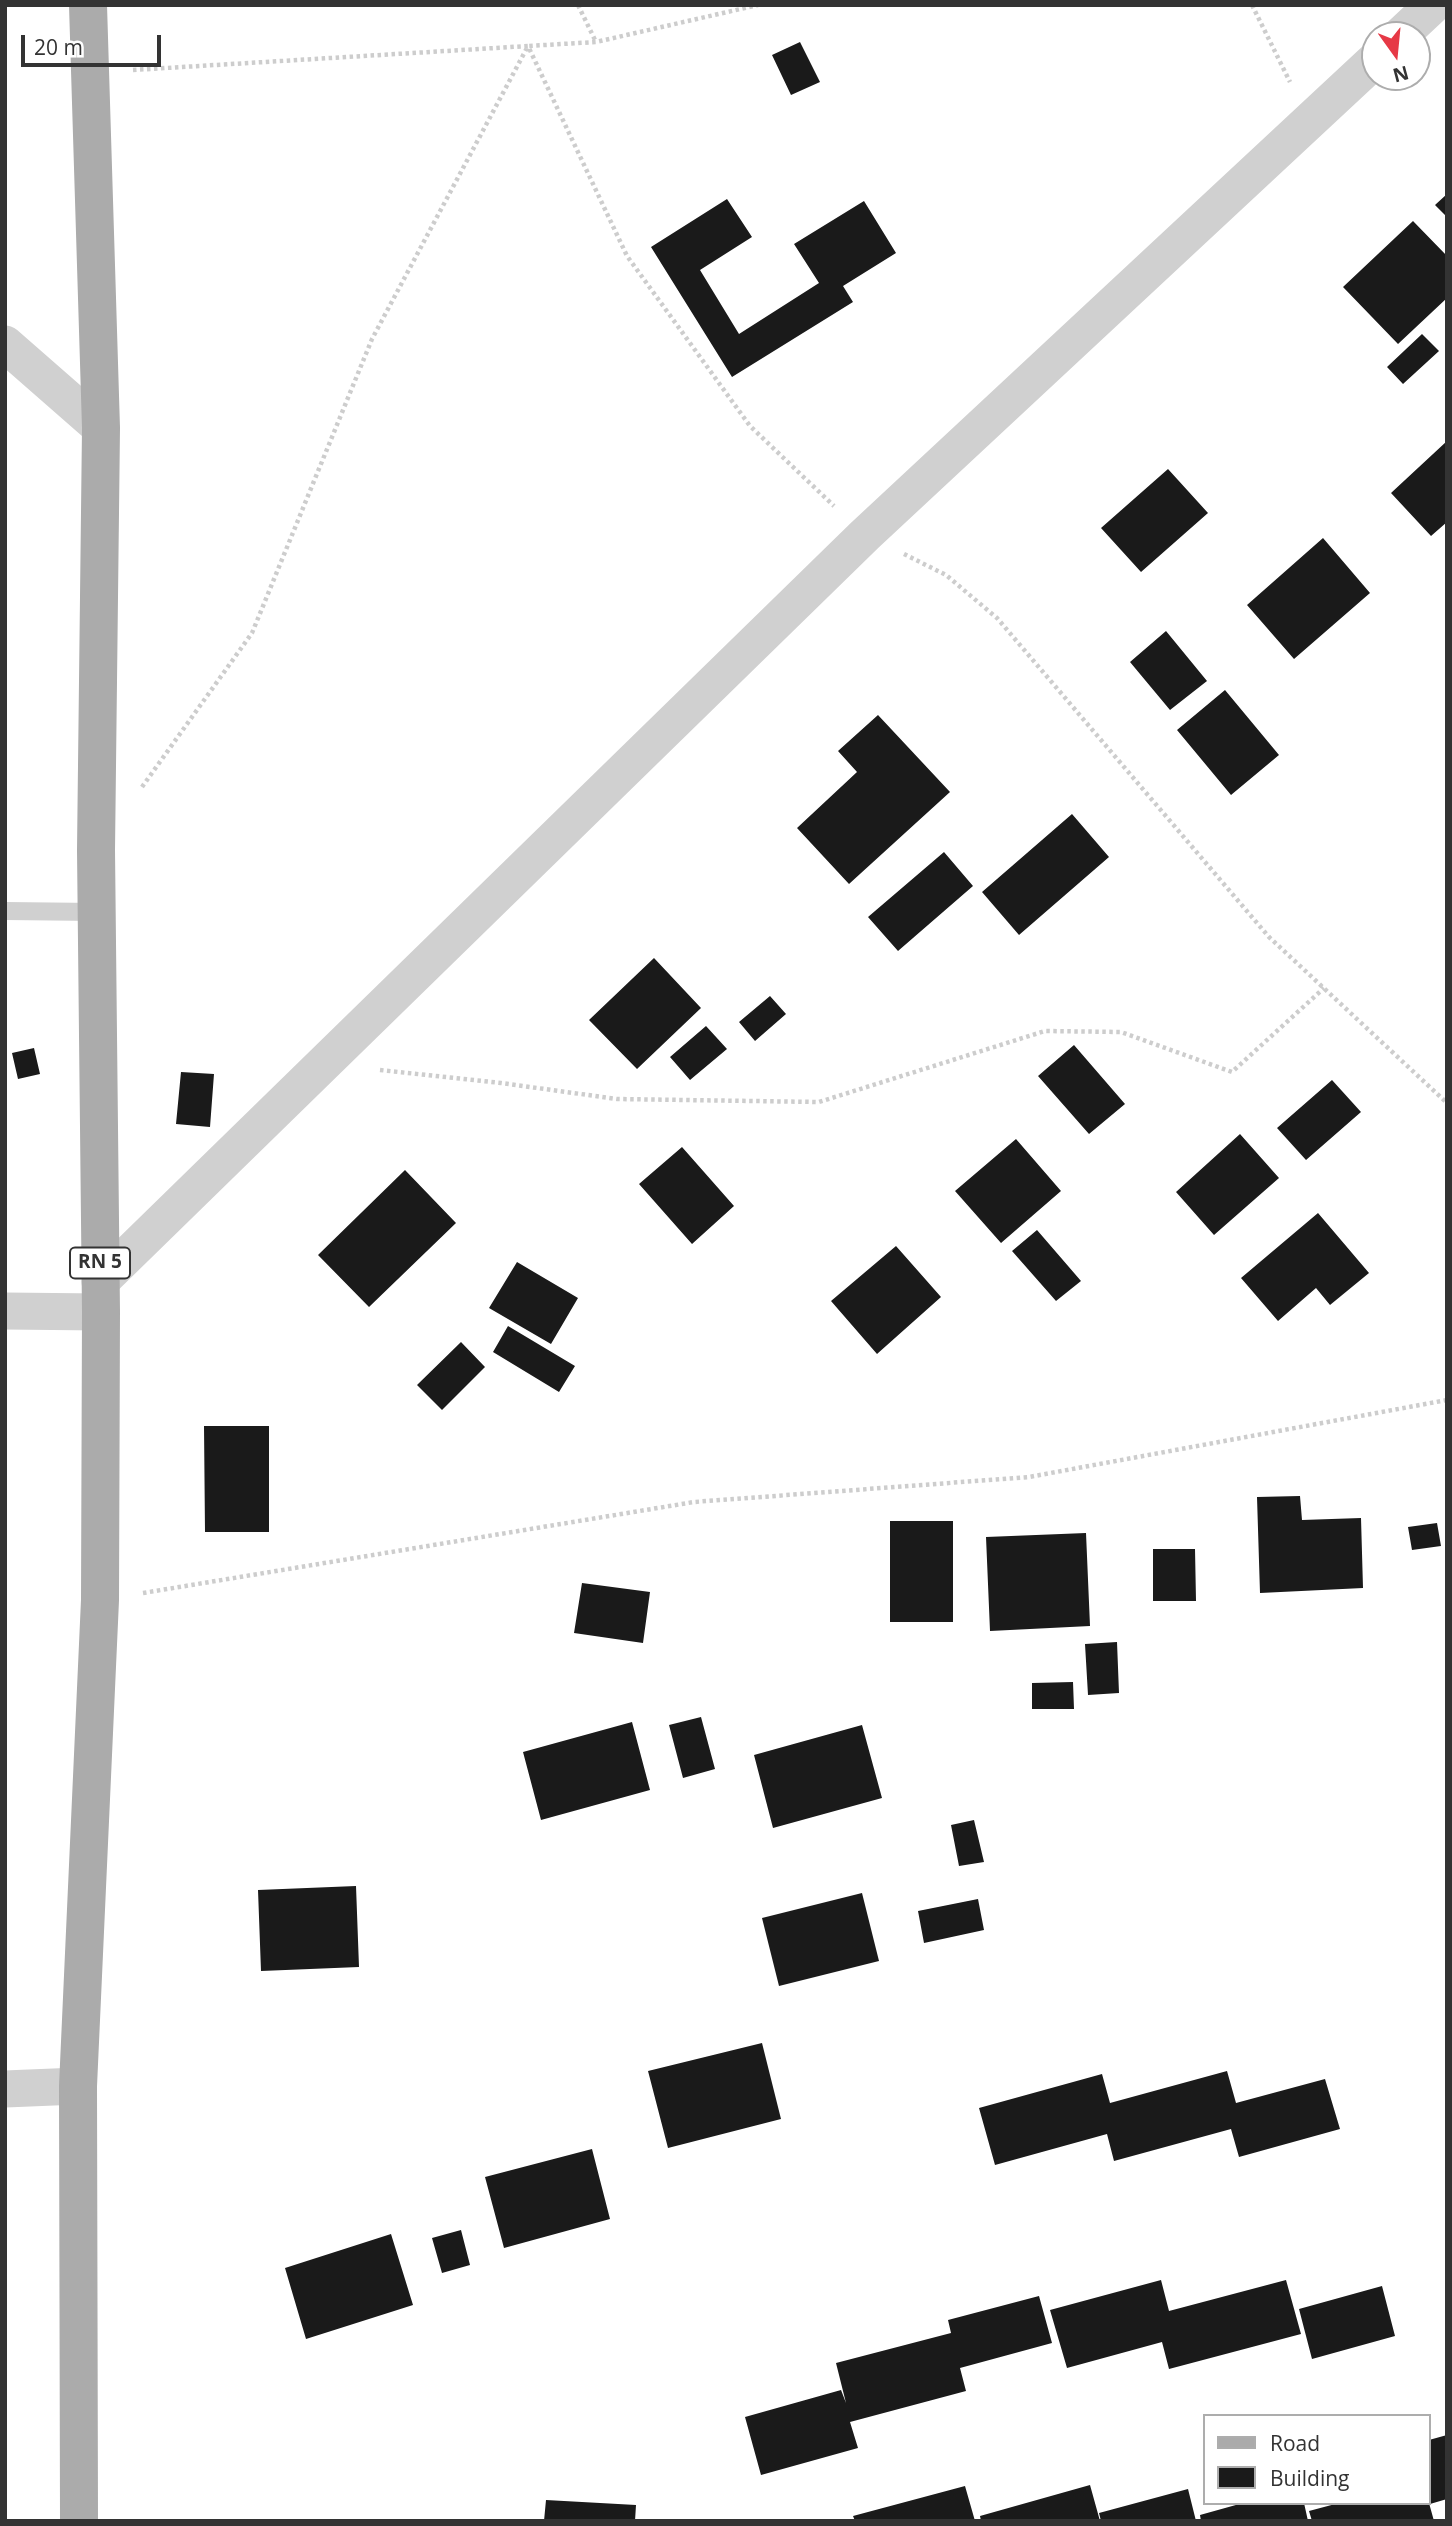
<!DOCTYPE html>
<style>
body{margin:0}
#map{position:relative;width:1452px;height:2526px;overflow:hidden;background:#fff;font-family:"Open Sans",sans-serif}
canvas{display:block}
.frame{position:absolute;inset:0;border:7px solid #333;pointer-events:none}
.legend{position:absolute;left:1203px;top:2414px;width:228px;height:91px;box-sizing:border-box;background:#fff;border:2px solid #adadad;margin:0;padding:9px 12px;list-style:none;font-size:21px;color:#333}
.legend li{display:flex;align-items:center;gap:14px;height:35px}
.legend b{width:35px;border:2px solid #adadad}
.north{position:absolute;left:1361px;top:21px;width:70px;height:70px;box-sizing:border-box;background:#fff;border:2px solid #adadad;border-radius:50%;rotate:165deg;font-size:19px;font-weight:700;line-height:28px;text-align:center;color:#333}
.north::after{content:'';display:block;margin:auto;width:24px;height:32px;background:#e63946;clip-path:polygon(50% 0,100% 100%,50% 72%,0 100%)}
.scale{position:absolute;left:21px;top:35px;width:140px;height:32px;box-sizing:border-box;border:4px solid #333;border-top:0;padding-left:9px;font-size:21px;line-height:24px;white-space:nowrap;color:#333;-webkit-text-stroke:5px #fff;paint-order:stroke}
</style>
<div id="map">
<canvas width="1452" height="2526"></canvas>
<div class="frame"></div>
<ul class="legend">
<li><b style="height:9px;background:#ababab"></b>Road</li>
<li><b style="height:19px;background:#1a1a1a"></b>Building</li>
</ul>
<div class="north">N</div>
<div class="scale">20 m</div>
</div>
<script>
const ctx = document.querySelector('canvas').getContext('2d');
ctx.lineJoin = 'round';
function fill(path, color) {
  ctx.fillStyle = color;
  ctx.fill(path, 'evenodd');
}
function strokePath(path, color, width, dash) {
  ctx.strokeStyle = color;
  ctx.lineWidth = width;
  ctx.lineCap = dash ? 'butt' : 'round';
  ctx.setLineDash(dash || []);
  ctx.stroke(path);
}
function drawText(font, color, halo, rows, align = 'center') {
  ctx.font = font + ' "Open Sans",sans-serif';
  ctx.lineWidth = 7;
  ctx.setLineDash([]);
  ctx.textBaseline = 'middle';
  ctx.strokeStyle = halo;
  ctx.fillStyle = color;
  for (const [text, x, y, turn = 0] of rows) {
    ctx.save();
    ctx.translate(x, y);
    ctx.rotate((+turn || 0) * Math.PI / 180);
    ctx.textAlign = isNaN(turn) ? turn : align;
    if (halo) ctx.strokeText(text, 0, 0);
    ctx.fillText(text, 0, 0);
    ctx.restore();
  }
}
fill(new Path2D(`
 M 800,42 L 820,82 L 791,95 L 772,55 Z
 M 1447,194 L 1447,217 L 1435,205 Z
 M 727,199 L 752,237 L 700,270 L 739,334 L 819,283 L 794,244 L 864,201 L 896,253 L 843,286 L 853,302 L 732,377 L 651,247 Z
 M 1413,221 L 1447,256 L 1447,298 L 1398,344 L 1343,287 Z
 M 1422,334 L 1439,351 L 1403,384 L 1387,367 Z
 M 1447,441 L 1447,522 L 1431,536 L 1391,493 Z
 M 1168,469 L 1208,513 L 1141,572 L 1101,528 Z
 M 1323,538 L 1370,593 L 1294,659 L 1247,605 Z
 M 1166,631 L 1207,681 L 1170,710 L 1130,662 Z
 M 1225,690 L 1279,755 L 1231,795 L 1177,730 Z
 M 878,715 L 950,792 L 849,884 L 797,828 L 857,772 L 838,751 Z
 M 1072,814 L 1109,857 L 1019,935 L 982,892 Z
 M 944,852 L 973,886 L 898,951 L 868,917 Z
 M 654,958 L 701,1008 L 637,1069 L 589,1020 Z
 M 770,996 L 786,1014 L 755,1041 L 739,1022 Z
 M 706,1026 L 727,1049 L 690,1080 L 670,1057 Z
 M 1074,1045 L 1125,1104 L 1089,1134 L 1038,1076 Z
 M 34,1048 L 40,1074 L 18,1079 L 12,1053 Z
 M 181,1072 L 214,1074 L 210,1127 L 176,1124 Z
 M 1332,1080 L 1361,1112 L 1306,1160 L 1277,1128 Z
 M 1240,1134 L 1279,1178 L 1214,1235 L 1176,1192 Z
 M 1016,1139 L 1061,1191 L 1001,1243 L 955,1191 Z
 M 682,1147 L 734,1206 L 692,1244 L 639,1184 Z
 M 405,1170 L 456,1223 L 369,1307 L 318,1255 Z
 M 1318,1213 L 1369,1273 L 1330,1305 L 1316,1288 L 1278,1321 L 1241,1278 Z
 M 1037,1230 L 1081,1281 L 1056,1301 L 1012,1251 Z
 M 896,1246 L 941,1297 L 877,1354 L 831,1301 Z
 M 517,1262 L 578,1298 L 551,1344 L 489,1308 Z
 M 508,1326 L 575,1366 L 559,1392 L 493,1352 Z
 M 461,1342 L 485,1367 L 442,1410 L 417,1385 Z
 M 204,1426 L 269,1426 L 269,1532 L 205,1532 Z
 M 1300,1496 L 1302,1520 L 1361,1518 L 1363,1588 L 1260,1593 L 1257,1497 Z
 M 890,1521 L 953,1521 L 953,1622 L 890,1622 Z
 M 1437,1523 L 1441,1546 L 1412,1550 L 1408,1527 Z
 M 1086,1533 L 1090,1626 L 990,1631 L 986,1537 Z
 M 1153,1549 L 1195,1549 L 1196,1601 L 1153,1601 Z
 M 582,1583 L 650,1592 L 643,1643 L 574,1633 Z
 M 1117,1642 L 1119,1693 L 1088,1695 L 1085,1644 Z
 M 1073,1682 L 1074,1709 L 1032,1709 L 1032,1683 Z
 M 701,1717 L 715,1769 L 683,1778 L 669,1725 Z
 M 632,1722 L 650,1790 L 541,1820 L 523,1752 Z
 M 862,1725 L 882,1798 L 773,1828 L 754,1755 Z
 M 974,1820 L 984,1862 L 959,1866 L 951,1825 Z
 M 356,1886 L 359,1967 L 261,1971 L 258,1890 Z
 M 862,1893 L 879,1961 L 779,1986 L 762,1918 Z
 M 978,1899 L 984,1930 L 924,1943 L 918,1911 Z
 M 762,2043 L 781,2119 L 668,2148 L 648,2071 Z
 M 1227,2071 L 1236,2103 L 1325,2079 L 1340,2129 L 1239,2157 L 1231,2129 L 1114,2161 L 1107,2134 L 995,2165 L 979,2108 L 1102,2074 L 1110,2103 Z
 M 592,2149 L 610,2219 L 504,2248 L 485,2177 Z
 M 461,2230 L 470,2265 L 442,2273 L 432,2238 Z
 M 391,2234 L 413,2305 L 306,2339 L 285,2268 Z
 M 1161,2280 L 1169,2311 L 1286,2280 L 1301,2334 L 1169,2369 L 1162,2342 L 1067,2368 L 1050,2310 Z
 M 1382,2286 L 1395,2336 L 1312,2359 L 1299,2309 Z
 M 1039,2296 L 1052,2343 L 960,2368 L 966,2391 L 850,2422 L 858,2448 L 761,2475 L 745,2417 L 841,2390 L 846,2403 L 836,2363 L 951,2333 L 948,2320 Z
 M 1447,2435 L 1447,2499 L 1430,2504 L 1429,2440 Z
 M 1090,2485 L 1100,2521 L 981,2521 L 980,2516 Z
 M 965,2486 L 975,2521 L 855,2521 L 853,2516 Z
 M 1188,2489 L 1196,2521 L 1101,2521 L 1099,2513 Z
 M 546,2500 L 636,2505 L 635,2521 L 544,2521 Z
 M 1243,2503 L 1304,2503 L 1308,2521 L 1201,2521 L 1200,2515 Z
 M 1339,2503 L 1429,2503 L 1434,2521 L 1312,2521 L 1309,2511 Z`), '#1a1a1a');
strokePath(new Path2D(`
 M 578,5 L 596,42
 M 1252,5 L 1290,82
 M 133,70 L 528,46 L 627,256 L 750,426 L 834,506
 M 904,554 L 946,575 L 997,618 L 1269,937 L 1447,1103
 M 142,787 L 252,633 L 372,339 L 528,46 L 596,42 L 758,5
 M 380,1070 L 501,1083 L 617,1099 L 819,1102 L 1045,1031 L 1121,1032 L 1232,1072 L 1324,988
 M 143,1593 L 694,1502 L 1029,1477 L 1447,1400`), '#cdcdcd', 4.5, [3.5, 3.5]);
strokePath(new Path2D(`
 M 5,911 L 97,912`), '#d0d0d0', 18);
strokePath(new Path2D(`
 M 1401,35 L 1433,5
 M 5,344 L 101,428
 M 100,1282 L 865,535 L 1375,60
 M 5,1311 L 101,1312
 M 5,2089 L 78,2086`), '#d0d0d0', 37);
strokePath(new Path2D(`
 M 79,2521 L 78,2086 L 100,1600 L 101,1312 L 96,850 L 101,428 L 88,5`), '#ababab', 38);
for (const [x, y, w] of [
 [100,1263,60]
]) {
  const box = new Path2D();
  box.roundRect(x - w / 2, y - 15.5, w, 31, 5);
  ctx.fillStyle = '#fff';
  ctx.fill(box);
  strokePath(box, '#333', 2);
}
drawText('bold 19px', '#333', null, [
 ["RN 5",100,1263]
]);
</script>
